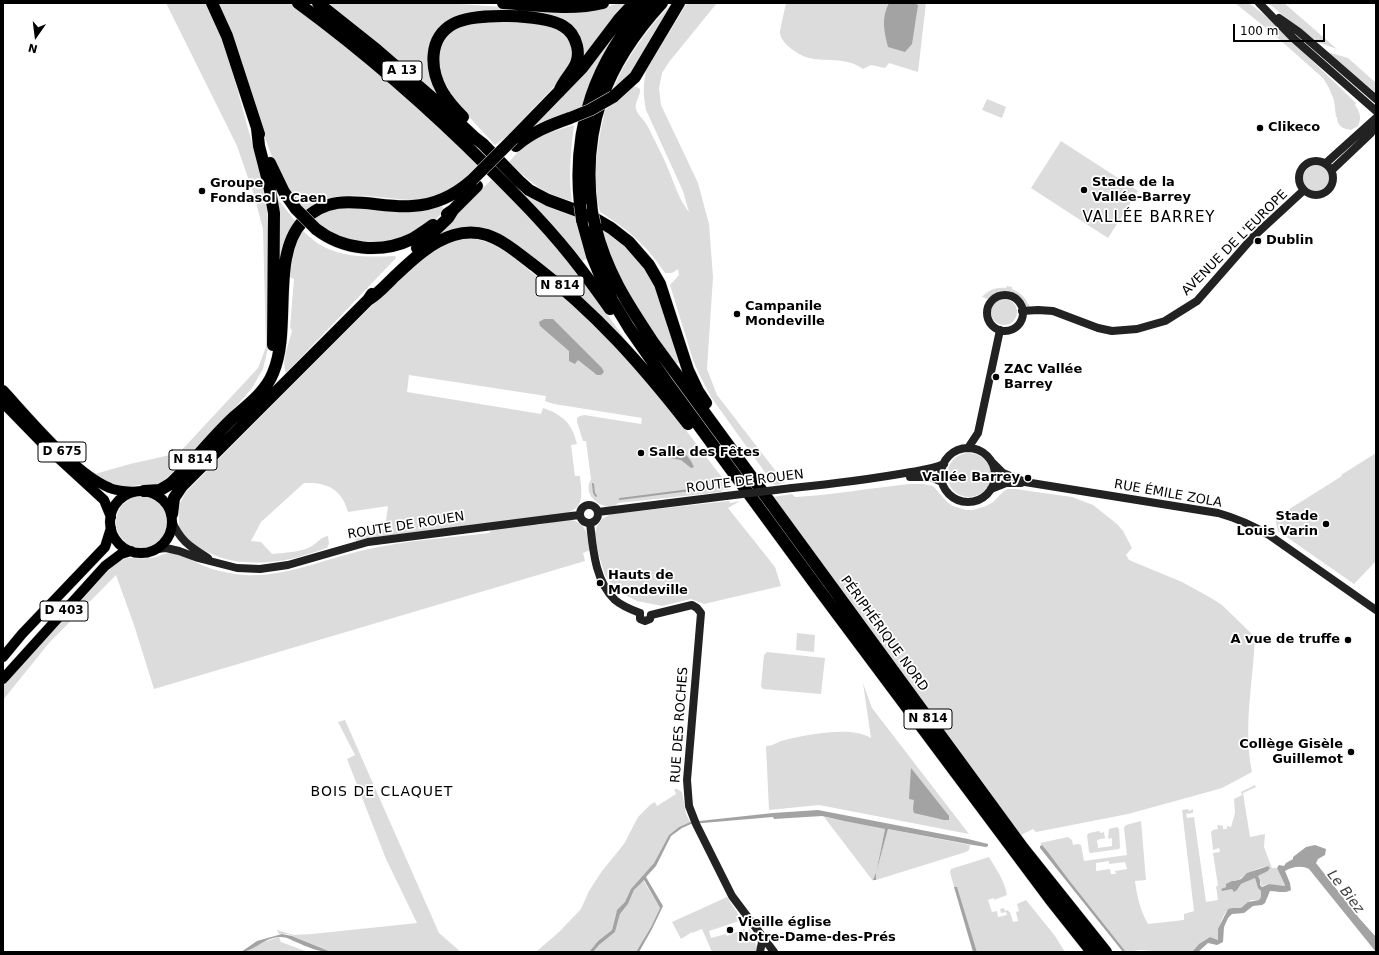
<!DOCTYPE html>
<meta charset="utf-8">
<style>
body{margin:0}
#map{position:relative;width:1379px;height:955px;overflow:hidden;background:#fff;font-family:"DejaVu Sans",sans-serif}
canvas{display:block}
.frame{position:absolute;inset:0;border:4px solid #000;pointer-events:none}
.north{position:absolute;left:16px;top:16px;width:40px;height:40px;-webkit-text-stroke:3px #fff;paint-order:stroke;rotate:194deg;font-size:11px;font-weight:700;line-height:16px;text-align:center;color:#000}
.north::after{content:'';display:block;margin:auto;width:14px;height:18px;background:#000;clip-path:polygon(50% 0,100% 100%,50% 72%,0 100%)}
.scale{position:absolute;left:1233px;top:24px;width:92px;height:18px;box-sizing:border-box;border:2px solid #000;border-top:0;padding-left:5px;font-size:12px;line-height:14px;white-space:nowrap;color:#000;-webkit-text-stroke:3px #fff;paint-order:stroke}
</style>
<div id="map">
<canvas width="1379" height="955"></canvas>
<div class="frame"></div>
<div class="north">N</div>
<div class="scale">100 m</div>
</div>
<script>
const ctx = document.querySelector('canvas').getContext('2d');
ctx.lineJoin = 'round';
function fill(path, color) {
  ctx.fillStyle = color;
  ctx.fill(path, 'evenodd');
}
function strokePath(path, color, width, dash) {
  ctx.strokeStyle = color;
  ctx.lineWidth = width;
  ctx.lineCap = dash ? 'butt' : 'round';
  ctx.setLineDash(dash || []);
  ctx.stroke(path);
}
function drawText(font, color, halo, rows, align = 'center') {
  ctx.font = font + ' "DejaVu Sans",sans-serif';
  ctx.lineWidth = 3.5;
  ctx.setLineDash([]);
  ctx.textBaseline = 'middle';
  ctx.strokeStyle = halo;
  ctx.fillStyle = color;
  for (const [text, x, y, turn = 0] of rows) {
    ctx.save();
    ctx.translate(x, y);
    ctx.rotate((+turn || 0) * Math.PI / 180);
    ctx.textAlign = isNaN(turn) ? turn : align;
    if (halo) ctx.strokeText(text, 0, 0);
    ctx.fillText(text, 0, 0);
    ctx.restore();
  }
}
fill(new Path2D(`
 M 166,3 L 206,3 L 210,10 L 226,48 L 264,187 L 267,207 L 268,230 L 268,348 L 263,369 L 252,388 L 241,401 L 173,472 L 162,482 L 154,486 L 138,485 L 124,488 L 106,481 L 95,474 L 130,464 L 179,453 L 258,368 L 266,347 L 263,229 L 254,195 L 237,146 Z
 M 215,3 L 291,3 L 354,50 L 417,105 L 478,165 C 455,188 446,199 411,200 C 389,199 352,192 331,198 C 321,201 313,207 304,212 L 278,173 Z
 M 327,3 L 444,3 L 534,9 L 603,8 L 619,3 L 628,3 L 587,54 L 584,55 L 571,29 L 481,14 L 436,39 L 442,98 L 409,69 Z
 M 672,3 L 676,3 L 633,72 L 612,92 C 625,59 647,29 672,3 Z
 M 687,3 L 717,3 L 669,62 L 662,73 L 659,88 L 661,105 L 698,183 L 709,224 L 713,277 L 707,369 L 717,395 L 785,483 L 774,485 L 711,397 L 700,376 L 693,360 L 670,285 L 679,275 L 678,269 L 672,273 L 665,273 C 646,245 629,230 600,212 C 591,178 598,143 605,110 L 633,87 L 637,87 L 640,89 C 641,96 634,102 636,109 C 638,116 645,120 648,127 C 655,141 663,156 669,171 C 675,185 679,200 689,212 L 683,191 L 646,110 C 643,96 643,84 646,71 Z
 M 786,3 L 926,3 L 918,72 L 889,63 L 885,68 L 871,65 L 863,69 C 847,57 828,62 809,58 C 800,56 781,44 780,33 C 780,30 785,8 786,3 Z
 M 1235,3 L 1249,3 L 1268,18 L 1356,103 L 1355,105 C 1360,112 1362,118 1358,126 L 1351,130 C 1343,129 1337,126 1337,117 L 1336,117 L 1334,100 L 1329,88 L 1323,78 L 1271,32 Z
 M 1268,3 L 1284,3 L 1337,49 L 1314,41 Z
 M 627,18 L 582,109 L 510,146 Z
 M 507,21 L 533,23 L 553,27 L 563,31 L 571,43 L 573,58 L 567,73 L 506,137 L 495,145 C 475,122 416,69 447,36 C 454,29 461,24 471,23 C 482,21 496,22 507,21 Z
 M 1324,51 L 1348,58 L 1376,83 L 1376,93 Z
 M 987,99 L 1006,107 L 1002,118 L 982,110 Z
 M 574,125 C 571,150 568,176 572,201 C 543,194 530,182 509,162 L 524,145 L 548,133 Z
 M 1061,141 L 1138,191 L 1108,238 L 1031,188 Z
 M1303 179a14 14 0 1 1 28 0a14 14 0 1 1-28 0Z
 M 492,179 C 517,205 542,230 565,258 C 587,285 608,315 628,344 L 491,232 L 440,236 L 438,233 Z
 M 518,189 L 538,201 L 574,214 L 587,258 L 581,262 Z
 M 276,197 L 296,222 L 279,310 Z
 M 440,206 L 443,207 L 442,213 L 435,220 L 415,234 L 392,243 L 350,243 L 312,221 C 316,218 320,214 325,212 C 346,203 369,210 391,212 C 408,213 424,212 440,206 Z
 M 602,227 L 624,242 L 655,280 L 681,361 L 676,364 L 649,328 L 616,272 L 606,243 Z
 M 303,231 C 310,237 317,244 326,248 C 348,258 372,257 395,256 L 396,258 L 286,373 C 281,361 289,343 292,331 L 290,327 L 294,279 L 290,277 C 292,261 293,244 303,231 Z
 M 468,238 C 498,241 512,257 535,275 C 566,299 597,325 623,354 C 662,397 696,444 731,489 L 722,490 L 721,492 L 618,503 L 614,507 C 599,508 582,495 591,479 L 586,441 L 583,441 L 577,422 L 577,418 L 580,416 L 584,415 L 641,424 L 642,418 L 554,404 L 545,401 L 546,396 L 409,375 L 407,392 L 541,414 L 543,408 C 563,415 572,423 577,444 L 571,445 L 575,476 L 580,476 C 582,495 585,509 563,514 L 376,537 L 357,541 L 353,538 L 352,534 L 385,529 L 388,506 L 348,512 C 342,489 327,482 304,483 L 261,522 L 251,541 L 261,542 L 272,554 C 283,553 302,552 312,546 C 318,542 321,537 328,536 L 329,544 L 327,548 C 309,554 289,561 270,562 C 241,564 220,561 195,545 C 189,541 181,537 180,530 C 179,528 179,524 179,521 C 178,508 179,504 186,492 L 349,328 L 403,276 L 429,254 L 448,242 Z
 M 1007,286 L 1012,287 L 1012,289 C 1019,292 1025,296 1028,304 L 1029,304 L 1030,308 L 1026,308 C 1016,291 1004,286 988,299 L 982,297 C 988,290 997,287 1006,288 Z
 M991 312a13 13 0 1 1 26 0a13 13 0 1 1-26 0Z
 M947 475a22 22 0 1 1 44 0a22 22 0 1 1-44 0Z
 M 1376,453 L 1376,561 L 1354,584 L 1278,531 L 1275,518 L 1342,476 L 1341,475 Z
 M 909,484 L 924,484 L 933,486 L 947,502 L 953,506 L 966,510 L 973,510 L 986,506 L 993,502 L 1004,491 L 1008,489 L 1015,489 L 1072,497 L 1093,505 L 1117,524 L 1123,531 L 1132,548 L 1126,555 L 1129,560 L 1182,582 L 1211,598 L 1222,605 L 1255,637 C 1253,682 1243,728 1252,772 L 1222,788 L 1208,792 L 1128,814 L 1036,832 L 1033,829 L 1021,835 L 773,497 L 792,494 L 795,497 C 833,495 871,488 909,484 Z
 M116 522a26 26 0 1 1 52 0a26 26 0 1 1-52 0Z
 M 729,501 L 730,503 L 740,501 L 728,508 L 775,567 L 781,586 L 704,604 L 691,599 L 662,606 L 637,601 L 617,591 L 605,575 L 598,552 L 595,533 L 597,526 L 602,519 L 611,514 Z
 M 566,519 C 586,521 588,533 590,550 L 583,553 L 585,561 L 154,689 L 134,625 L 116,575 L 49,643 L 3,700 L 3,684 L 26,656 L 111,568 C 129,553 129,560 150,558 C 157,558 163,553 170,553 C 182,554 193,561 204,566 C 216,571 232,574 245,575 C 284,578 330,557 369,549 C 408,540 449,538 489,533 L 493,529 L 536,523 L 538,525 Z
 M 797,633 L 815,635 L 814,652 L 796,650 Z
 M 767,652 L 825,658 L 821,694 L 763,689 L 761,686 L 764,655 Z
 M 863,683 L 872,708 L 969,834 L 819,805 L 769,810 L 766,746 C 772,746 776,743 781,741 C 803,735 851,725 871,738 Z
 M 345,720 L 439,933 L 461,952 L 331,952 L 288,934 L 279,934 L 277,930 L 294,935 L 312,934 L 417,923 L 386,859 L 347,759 L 355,755 L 338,722 Z
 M 1255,785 L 1256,787 L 1243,793 L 1250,837 L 1265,834 L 1264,847 L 1272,868 L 1277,868 L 1278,870 L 1285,885 L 1282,887 L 1269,884 L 1261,886 L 1260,879 L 1258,876 L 1268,871 L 1270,868 L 1268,866 C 1248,869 1239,882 1221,889 L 1222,891 L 1232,888 L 1238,889 L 1241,884 L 1255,878 L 1258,887 L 1261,891 L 1262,897 L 1259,900 L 1251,900 L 1240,909 L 1232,908 L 1228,909 C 1220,919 1219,929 1218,940 L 1210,937 L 1199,944 L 1192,952 L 1166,952 L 1140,950 L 1126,952 L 1069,880 L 1048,852 L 1040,843 L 1068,837 L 1072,840 L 1073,845 L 1078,844 L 1081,845 L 1084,861 L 1127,855 L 1124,828 L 1126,825 L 1141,821 L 1146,880 L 1135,881 C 1137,896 1140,910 1148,924 L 1184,920 L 1184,914 L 1194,911 L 1182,810 L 1188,809 L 1189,811 L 1193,809 L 1193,813 L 1186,814 L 1187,818 L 1194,817 L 1206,902 L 1218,900 L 1216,886 L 1218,886 L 1213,853 L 1220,852 L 1219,848 L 1213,850 L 1211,832 L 1213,830 L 1218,829 L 1217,825 L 1223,826 L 1223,829 L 1227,829 L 1227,826 L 1231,827 L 1235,813 L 1234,799 L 1242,795 L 1241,792 ZM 1109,861 L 1109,864 L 1125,862 L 1127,869 L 1115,871 L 1116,874 L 1111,874 L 1110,869 L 1096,871 L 1096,863 Z
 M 674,789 L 677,789 L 682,792 L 686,814 L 690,822 L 679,827 L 669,835 L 654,863 L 634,886 L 625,902 L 616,913 L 612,930 L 598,941 L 589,952 L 536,952 L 559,932 L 581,909 L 589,891 L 602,871 L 624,844 L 638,817 L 651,804 L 655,802 L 657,806 L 676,794 Z
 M 824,817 L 885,829 L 876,872 L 888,829 L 970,845 L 969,850 L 966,852 L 876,880 L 875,877 L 873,881 Z
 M 1117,827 L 1119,829 L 1120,847 L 1119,849 L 1091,853 L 1089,852 L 1087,835 L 1089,833 L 1099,831 L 1101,833 L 1104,832 L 1105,838 L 1097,840 L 1098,848 L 1112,846 L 1112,838 L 1108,839 L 1109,829 Z
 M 989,857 C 997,871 1004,879 1007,895 L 994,900 L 994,898 L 988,900 L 992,912 L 997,911 L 998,917 L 1007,915 L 1006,912 L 1001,913 L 1000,909 L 1004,908 L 1005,911 L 1008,910 L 1009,912 L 1010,912 L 1013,922 L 1018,921 L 1016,912 L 1019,911 L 1017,904 L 1026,900 L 1055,936 L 1065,952 L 977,952 L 957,888 L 954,887 L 950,872 L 951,869 Z
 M 643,880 L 660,908 L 651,927 L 636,952 L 593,952 L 599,945 L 615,932 L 620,914 L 628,904 L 634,890 Z
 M 727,897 L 742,920 L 709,931 L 711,938 L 726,934 L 727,936 L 744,929 L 746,931 L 750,929 L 758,949 L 757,952 L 712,952 L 702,929 L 692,933 L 692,932 L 681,939 L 672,922 Z
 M 279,937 L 281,942 L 308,952 L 246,952 L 261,943 Z`), '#dcdcdc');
fill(new Path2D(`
 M 889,3 L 914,3 L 918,5 L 912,44 L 905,52 L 888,47 C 884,31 881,18 889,3 Z
 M 544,319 L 553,319 L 602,368 L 604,372 L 601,375 L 597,375 L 578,360 L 575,364 L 569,361 L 569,351 L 540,326 L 539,322 Z
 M 679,446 L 691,461 L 694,467 L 691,468 L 681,460 L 671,458 L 671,455 L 678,452 L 677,448 Z
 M 911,768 L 949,816 L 949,820 L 944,820 L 914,813 L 913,809 L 914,800 L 909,799 Z
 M 818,810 L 968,839 L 988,844 L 988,846 L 986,847 L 973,845 L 888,829 L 876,873 L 876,880 L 873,880 L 876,873 L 885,829 L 844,821 L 822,816 L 774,819 L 773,817 L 691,824 L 682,828 L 671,836 L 656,866 L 646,877 L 663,906 L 652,929 L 639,952 L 636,952 L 651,927 L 660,908 L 644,880 L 634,890 L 628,904 L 620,914 L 615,932 L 599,945 L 593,952 L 589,952 L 598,941 L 612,930 L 617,910 L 625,902 L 631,889 L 654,863 L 669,835 L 679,827 L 690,822 L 773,813 Z
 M 1042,845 L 1048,852 L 1069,880 L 1126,952 L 1123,952 L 1040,848 L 1040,846 Z
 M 1315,845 L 1326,849 L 1325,855 L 1318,859 L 1316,863 L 1359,918 L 1376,937 L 1376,952 L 1309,869 C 1302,865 1291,867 1285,871 L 1290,883 L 1291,890 C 1284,894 1277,891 1270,891 L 1265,903 L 1262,905 L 1253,906 L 1244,913 L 1232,914 L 1228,918 L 1224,927 L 1223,942 L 1217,945 L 1208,943 L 1198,952 L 1192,952 L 1199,944 L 1210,937 L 1218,940 L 1218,929 L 1228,909 L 1232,908 L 1241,908 L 1248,902 L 1259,900 L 1261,897 L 1261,891 L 1258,888 L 1255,878 L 1241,884 L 1237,890 L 1234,892 L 1232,889 L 1222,891 L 1221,889 L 1226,887 L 1226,884 L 1232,881 L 1235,881 L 1241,879 L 1247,873 L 1268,866 L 1270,868 L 1268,871 L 1258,876 L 1260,880 L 1260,885 L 1262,887 L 1269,884 L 1284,886 L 1285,885 L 1277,868 L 1279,865 L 1284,866 L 1286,863 L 1293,859 L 1293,857 L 1306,847 Z
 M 954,887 L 957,887 L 977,952 L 973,952 Z
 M 282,934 L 292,936 L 331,952 C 319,952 307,947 296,942 C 291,940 287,937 281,937 C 266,936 253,952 241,952 L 257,941 Z`), '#a3a3a3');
strokePath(new Path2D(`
 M 593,484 L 594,493 L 596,496
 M 620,499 L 690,490 L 692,487`), '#a3a3a3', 2);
const primary = new Path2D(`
 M 3,390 C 29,418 75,474 110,488 C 117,491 126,491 134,492
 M 3,403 L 43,444 L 104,500 L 111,517
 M110 522a31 31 0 1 1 62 0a31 31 0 1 1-62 0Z
 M 3,657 L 22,634 L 105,547 L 111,528
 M 3,679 L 105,566 L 121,554 L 131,551`);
const highway = new Path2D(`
 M 212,3 L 227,36 L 259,134
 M 298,3 C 366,53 430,109 490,169 C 521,200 553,232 580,268 C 590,281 600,295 610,309
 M 318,3 L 377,50 L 429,95 L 474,137 L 483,144 L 519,181 L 529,190 L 548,200 L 589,215 L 611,228 L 629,242 L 649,265 L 660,284 L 688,370 L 698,391 L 706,403
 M 503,3 C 534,5 572,11 603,3
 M 613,97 L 635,77 L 679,3
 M 463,117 C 455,109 448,101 442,91 C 430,69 428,38 453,24 C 474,12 543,14 563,26 C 570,30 575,38 577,46 C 582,68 565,74 559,92
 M 257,128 L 259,146 L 269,185 L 274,213 L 273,345
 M 513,139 L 582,68 L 620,18 L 634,3
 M 516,146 C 532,132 550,125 570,118
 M 270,163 L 284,192 L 296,209
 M 580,205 C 572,127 595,62 647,3
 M 592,212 C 581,128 605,65 662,3
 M 447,214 L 453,210 L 477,186
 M 582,220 L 592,256 L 601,278 L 612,300 L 629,328 L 666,381 L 820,591 L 1050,899 L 1092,952
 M 595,225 C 606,271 627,303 653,342 L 1023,848 L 1106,952
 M 316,229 C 343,250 381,254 412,239 C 419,235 426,230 433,225
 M 417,248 L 448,218 L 453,210
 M 368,300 C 378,294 385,286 393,278 C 410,262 430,242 454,235 C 464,232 477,232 487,235 C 505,241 520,255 535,266 C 596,313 641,364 688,424
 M 144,491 L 160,490 L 170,484 C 193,463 212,437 235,416 C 249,404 266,391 273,373 C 292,329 270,256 303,221 C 334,188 374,209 412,206 C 436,205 455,195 472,180
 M 172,514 L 174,498 L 182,486 L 368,300 L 372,294`);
strokePath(primary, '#dbdbdb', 11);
strokePath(highway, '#dbdbdb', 13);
strokePath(new Path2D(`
 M 1259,3 L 1293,38 L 1376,111
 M 1279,18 L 1299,32 L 1376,99
 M1299 178a17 17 0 1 1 34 0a17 17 0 1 1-34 0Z
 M 1326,163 L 1376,118
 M 1332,170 L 1371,133 L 1376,125
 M987 313a18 18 0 1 1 36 0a18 18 0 1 1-36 0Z
 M 1022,311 L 1038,310 L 1053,311 L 1098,328 L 1112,331 L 1137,329 L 1165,321 L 1197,301 L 1253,237 L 1304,190
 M 968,448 L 978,433 L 1000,330
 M941 475a27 27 0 1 1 54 0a27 27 0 1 1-54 0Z
 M 993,463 L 1003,473 L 1025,482 L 1218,513 C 1236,518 1252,525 1269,535 L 1376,610
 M 910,477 L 931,477 L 942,482
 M 792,488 C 832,484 872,479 911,472 C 923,470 933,469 944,464
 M 991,489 L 1006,483 L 1021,483
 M580 514a9 9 0 1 1 18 0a9 9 0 1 1-18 0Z
 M 598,512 L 726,496
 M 172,521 C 180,541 191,547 208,558
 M 590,523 C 593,549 595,581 615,600 C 622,606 632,610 640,613
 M 157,549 L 166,548 L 179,551 L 198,558 L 237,568 L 260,569 L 288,565 L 368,542 L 579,515
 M 640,613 L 640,619 L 645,621 L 650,619 L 651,615
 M 651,615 L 692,605 L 697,608 L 701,613 L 687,780 L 689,806 L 696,824 L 732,896 L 774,952
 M 760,952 L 762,942 L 760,935`), '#222', 8);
strokePath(primary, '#000', 10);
strokePath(highway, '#000', 12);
const highwayBridge = new Path2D(`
 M 570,118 L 590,110 L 613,97
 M 472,180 L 513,139
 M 580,205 L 582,220
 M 296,209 L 316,229
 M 592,212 L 595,225`);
strokePath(highwayBridge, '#dbdbdb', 13, []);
strokePath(new Path2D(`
 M 726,496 L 792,488`), '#222', 8);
strokePath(highwayBridge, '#000', 12);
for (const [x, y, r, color] of [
 [1260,128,4,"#000"],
 [1084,190,4,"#000"],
 [202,191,4,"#000"],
 [1258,241,4,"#000"],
 [737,314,4,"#000"],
 [996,377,4,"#000"],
 [641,453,4,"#000"],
 [1028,478,4,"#000"],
 [1326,524,4,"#000"],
 [600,583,4,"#000"],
 [1348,640,4,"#000"],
 [1351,752,4,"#000"],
 [730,930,4,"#000"]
]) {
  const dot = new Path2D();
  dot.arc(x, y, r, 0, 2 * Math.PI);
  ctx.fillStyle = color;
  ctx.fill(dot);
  strokePath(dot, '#fff', 1.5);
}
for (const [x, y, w] of [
 [402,71,40],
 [560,286,48],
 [62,452,48],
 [193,460,48],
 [64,611,48],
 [928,719,48]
]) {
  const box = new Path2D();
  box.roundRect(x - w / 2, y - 10, w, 20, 3);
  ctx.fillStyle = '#fff';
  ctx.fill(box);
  strokePath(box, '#000', 1);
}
drawText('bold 12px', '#000', null, [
 ["A 13",402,71],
 ["N 814",560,286],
 ["D 675",62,452],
 ["N 814",193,460],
 ["D 403",64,611],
 ["N 814",928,719]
]);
drawText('bold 13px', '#000', '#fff', [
 ["Clikeco",1268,128],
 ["Stade de la",1092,183],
 ["Vallée-Barrey",1092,198],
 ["Groupe",210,184],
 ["Fondasol - Caen",210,199],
 ["Dublin",1266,241],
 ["Campanile",745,307],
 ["Mondeville",745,322],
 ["ZAC Vallée",1004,370],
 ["Barrey",1004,385],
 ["Salle des Fêtes",649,453],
 ["Vallée Barrey",1020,478,"right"],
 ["Stade",1318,517,"right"],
 ["Louis Varin",1318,532,"right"],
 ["Hauts de",608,576],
 ["Mondeville",608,591],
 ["A vue de truffe",1340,640,"right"],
 ["Collège Gisèle",1343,745,"right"],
 ["Guillemot",1343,760,"right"],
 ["Vieille église",738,923],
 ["Notre-Dame-des-Prés",738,938]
], 'left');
drawText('13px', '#000', '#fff', [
 ["AVENUE DE L'EUROPE",1235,243,-45],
 ["ROUTE DE ROUEN",745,482,-7],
 ["RUE ÉMILE ZOLA",1168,494,10],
 ["ROUTE DE ROUEN",406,526,-9],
 ["PÉRIPHÉRIQUE NORD",884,634,54],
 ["RUE DES ROCHES",680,725,-86]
]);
ctx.letterSpacing = '1px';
drawText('14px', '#000', '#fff', [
 ["BOIS DE CLAQUET",382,792]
]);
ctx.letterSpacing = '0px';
drawText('italic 14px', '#444', '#fff', [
 ["Le Biez",1345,892,52]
]);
ctx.letterSpacing = '1px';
drawText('15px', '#000', '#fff', [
 ["VALLÉE BARREY",1149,218]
]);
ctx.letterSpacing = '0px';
</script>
